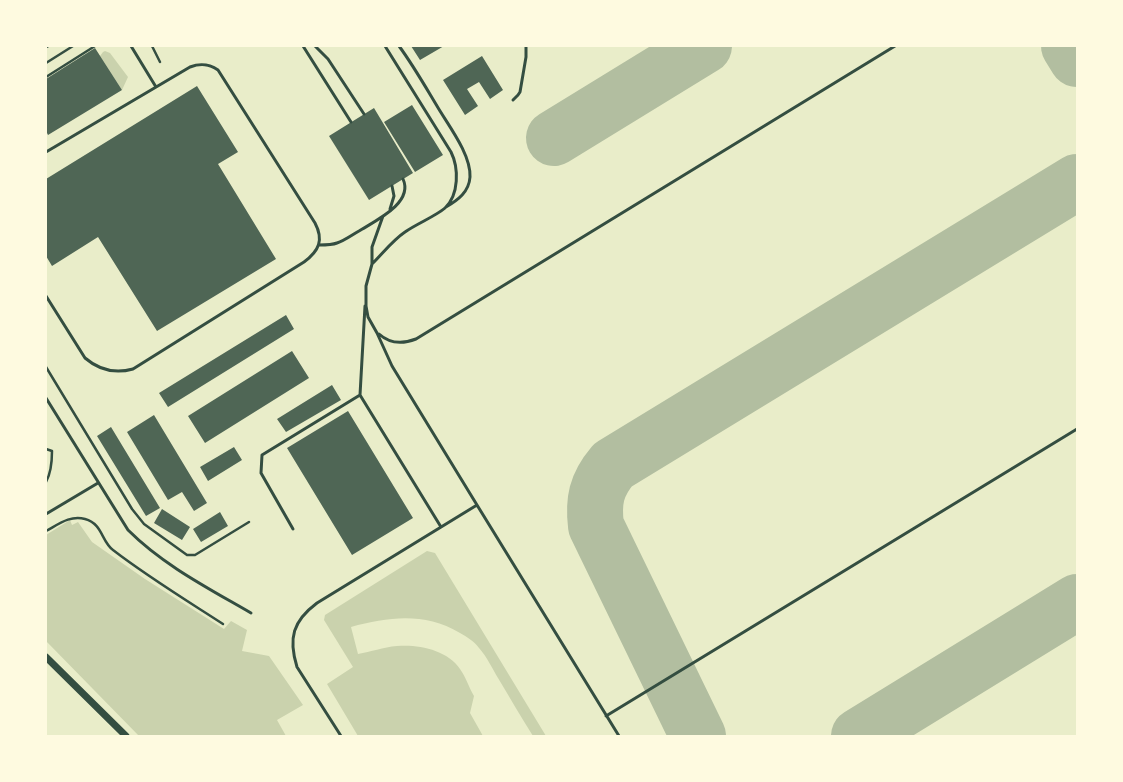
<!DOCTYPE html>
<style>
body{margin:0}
#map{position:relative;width:1123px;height:782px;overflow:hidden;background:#e9edc9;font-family:Lora,serif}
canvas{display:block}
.frame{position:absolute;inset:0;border:47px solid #fefae0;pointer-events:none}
</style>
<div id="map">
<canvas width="1123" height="782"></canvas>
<div class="frame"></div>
</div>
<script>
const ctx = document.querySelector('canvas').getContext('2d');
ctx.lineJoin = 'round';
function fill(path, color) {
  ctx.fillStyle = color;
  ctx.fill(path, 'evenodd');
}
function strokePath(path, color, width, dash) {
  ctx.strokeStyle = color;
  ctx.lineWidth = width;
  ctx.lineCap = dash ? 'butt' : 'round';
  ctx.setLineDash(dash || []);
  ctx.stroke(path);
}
fill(new Path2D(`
 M 105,51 L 110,53 L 128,77 L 122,90 L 100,56 L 103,52 Z
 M 70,520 L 72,525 L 78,522 L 92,542 L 145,579 L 224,629 L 231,621 L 247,630 L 242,651 L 269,656 L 303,705 L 277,720 L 286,736 L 139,736 L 46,641 L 46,535 Z
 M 427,551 L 435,553 L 546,736 L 533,736 C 521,717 510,698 498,678 C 492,668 487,657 479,648 C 474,641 467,637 460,633 C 424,612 389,617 351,627 L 358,654 C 371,652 383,647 397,646 C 418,644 448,650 460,669 C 466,677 469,688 474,696 L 470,713 L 483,736 L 358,736 L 327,684 L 353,667 L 324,620 L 325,615 Z`), '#cad2ad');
strokePath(new Path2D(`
 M 1069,46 L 1077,59
 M 554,138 L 704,46
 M 698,736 L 596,526 C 593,501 596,485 613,465 L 1077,182
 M 859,736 L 1077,602`), '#b2bea0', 56);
fill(new Path2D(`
 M 411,46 L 444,46 L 420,60 Z
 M 95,48 L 122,90 L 48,135 L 46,131 L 46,79 Z
 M 482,56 L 503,90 L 490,99 L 479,82 L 467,89 L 478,106 L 465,115 L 443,80 Z
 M 197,86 L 238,152 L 218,164 L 276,259 L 157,331 L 98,237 L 52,266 L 46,256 L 46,179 Z
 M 412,105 L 443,155 L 415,172 L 384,122 Z
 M 374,108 L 413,173 L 369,200 L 329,136 Z
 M 286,315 L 294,329 L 168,407 L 159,393 Z
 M 292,351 L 309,378 L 205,443 L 188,416 Z
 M 332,385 L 341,400 L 286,432 L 277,419 Z
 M 348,411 L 413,518 L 352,555 L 287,448 Z
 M 154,415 L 207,503 L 194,511 L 182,492 L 168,500 L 127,432 Z
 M 111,427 L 160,508 L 146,516 L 97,436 Z
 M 234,447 L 242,460 L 208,481 L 200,467 Z
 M 162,509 L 190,527 L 182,540 L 154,523 Z
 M 220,512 L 228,526 L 201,542 L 193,529 Z`), '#4f6655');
strokePath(new Path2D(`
 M 152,46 L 160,62
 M 46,63 L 73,46
 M 46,77 L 95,46
 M 46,367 L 132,509 L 144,524 L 187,555 L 195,555 L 249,522
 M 46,449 L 52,451 C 52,462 51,473 46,482
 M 46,531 C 59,524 70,515 85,519 C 103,524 101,541 113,550 C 148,577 186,600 223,624`), '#344e41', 2.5);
strokePath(new Path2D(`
 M 131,46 L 156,87
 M 303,46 L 351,122
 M 315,46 L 328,59 L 364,114
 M 399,46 C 413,65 425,86 437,106 C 448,125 471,154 470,177 C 469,192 458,200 446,207
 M 46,47 L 48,46
 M 513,100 L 518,95 L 520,92 L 526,57 L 526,46
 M 46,152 L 190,67 C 201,63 209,64 218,70 L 315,223 C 324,240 319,251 304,262 L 133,369 C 115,374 99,370 85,358 L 46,296
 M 390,209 L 394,196 L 392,186
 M 319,245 C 324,245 332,245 337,243 C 344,241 352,235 359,231 C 375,221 414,203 403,179
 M 372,264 C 383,253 393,240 405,232 C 416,224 436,216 445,208 C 459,195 459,168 451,152 L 385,46
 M 379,334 C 390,344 403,344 416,339 L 895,46
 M 360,395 L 441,527
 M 46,398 L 128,530 C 163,565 208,588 251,613
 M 477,505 L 619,736
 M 46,514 L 98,483
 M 293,529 L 261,473 L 262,455 L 360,395 L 365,306
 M 606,716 L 1077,429
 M 341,736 L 297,667 C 288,638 293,621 317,603 L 477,505 L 392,366 L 377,333 L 368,317 L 366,306 L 366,286 L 372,264 L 372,247 L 383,216`), '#344e41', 3);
strokePath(new Path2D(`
 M 46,657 L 126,736`), '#344e41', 7);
</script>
